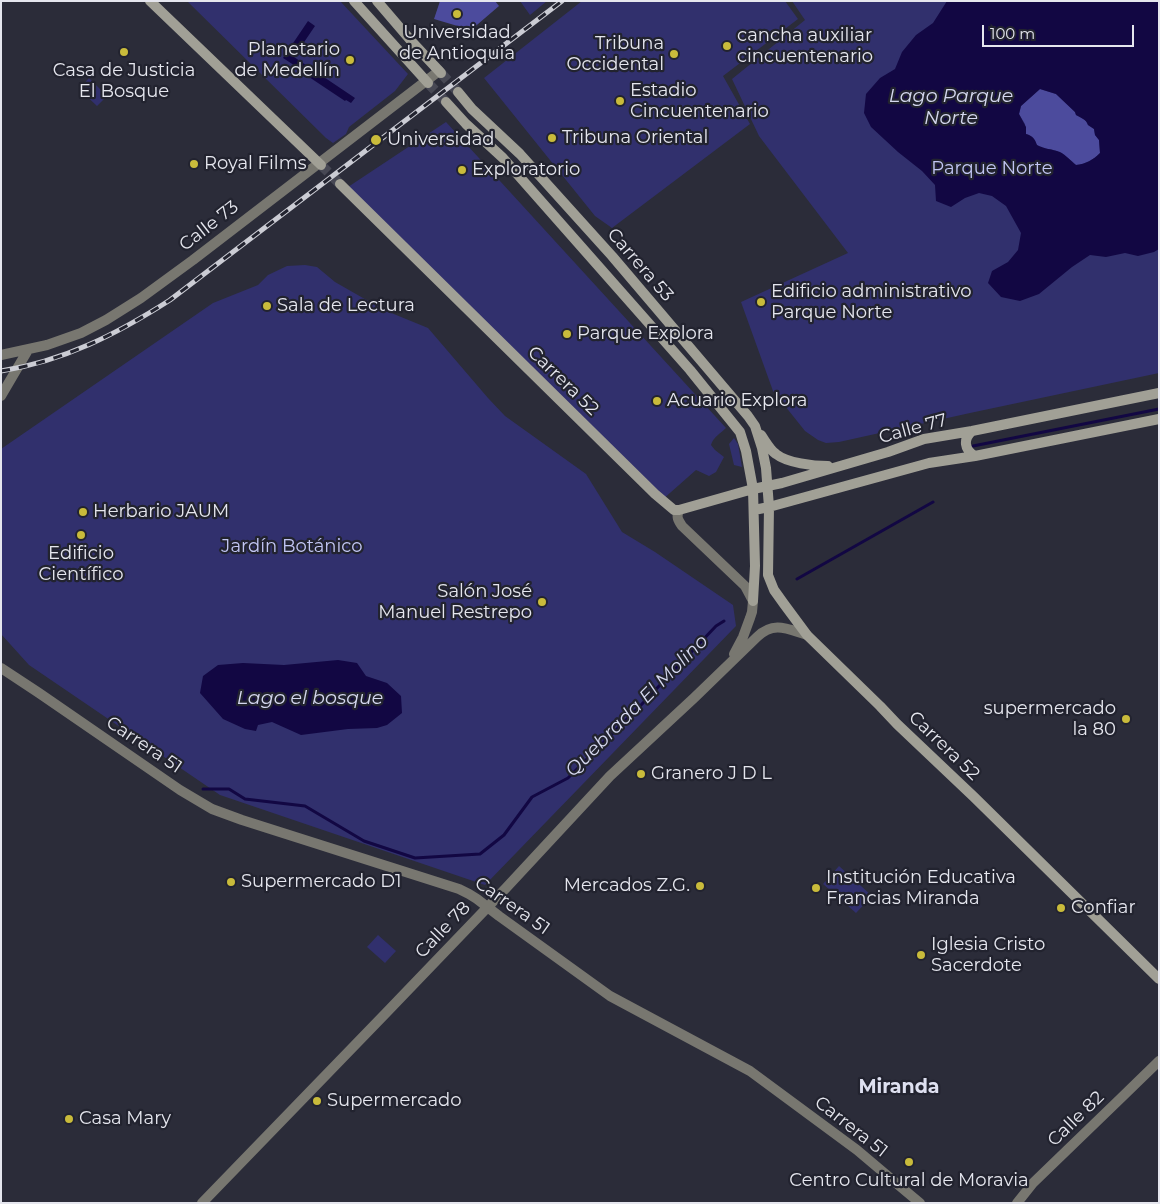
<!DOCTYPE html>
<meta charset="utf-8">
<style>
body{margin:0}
#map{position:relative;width:1160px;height:1204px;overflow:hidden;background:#2b2c39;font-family:Montserrat,sans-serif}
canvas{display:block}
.frame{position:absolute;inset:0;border:2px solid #e5e6ee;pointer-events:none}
.scale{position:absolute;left:982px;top:25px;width:152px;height:22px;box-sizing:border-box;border:2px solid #e5e6ee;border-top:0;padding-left:6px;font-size:15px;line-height:18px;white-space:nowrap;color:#e5e6ee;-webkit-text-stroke:4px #22232f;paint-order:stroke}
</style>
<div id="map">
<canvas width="1160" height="1204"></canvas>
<div class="frame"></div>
<div class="scale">100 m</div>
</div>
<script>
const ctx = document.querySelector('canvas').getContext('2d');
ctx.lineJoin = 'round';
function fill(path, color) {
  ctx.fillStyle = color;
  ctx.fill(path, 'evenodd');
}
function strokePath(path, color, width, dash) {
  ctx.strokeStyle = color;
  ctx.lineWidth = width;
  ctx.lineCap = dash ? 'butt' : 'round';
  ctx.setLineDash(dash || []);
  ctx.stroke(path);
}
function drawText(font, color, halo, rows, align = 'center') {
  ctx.font = font + ' Montserrat,sans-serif';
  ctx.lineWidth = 4.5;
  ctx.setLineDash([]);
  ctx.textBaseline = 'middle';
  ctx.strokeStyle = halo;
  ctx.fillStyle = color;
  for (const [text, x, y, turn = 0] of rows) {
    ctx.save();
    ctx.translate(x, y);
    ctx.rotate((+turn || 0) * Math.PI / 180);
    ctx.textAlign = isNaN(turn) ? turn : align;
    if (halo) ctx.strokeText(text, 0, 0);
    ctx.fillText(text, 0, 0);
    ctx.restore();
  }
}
fill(new Path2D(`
 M 187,1 L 340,1 L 408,74 L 395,91 L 349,127 L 346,134 L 333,143 L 326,138 Z
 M 520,1 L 547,1 L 530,15 Z
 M 582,1 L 785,1 L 798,19 L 723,76 L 750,124 L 612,228 L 595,216 L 484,78 Z
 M 792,1 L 1159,1 L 1159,373 L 970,413 L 839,442 L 826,443 L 818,440 L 805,431 L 773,391 L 741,302 L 848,253 L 759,136 L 732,79 L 805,20 Z
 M 89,78 L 107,96 L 97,106 L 79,89 Z
 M 446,122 L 726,428 C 721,433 713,437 711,445 L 715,450 L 724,457 L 716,472 L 709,476 L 696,470 L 662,500 L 345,189 Z
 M 305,265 L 317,267 L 335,282 L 384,310 L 428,328 L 488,398 L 505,416 L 586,474 L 622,532 L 655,552 L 733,605 L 736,626 L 485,885 L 220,795 L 29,665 L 1,634 L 1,449 L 213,303 L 258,285 L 268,275 L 287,266 Z
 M 734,438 L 738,444 L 742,467 L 734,465 L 729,444 Z
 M 839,866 L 872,896 L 856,913 L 823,884 Z
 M 378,935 L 396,951 L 385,963 L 367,947 Z`), '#31306d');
fill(new Path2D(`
 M 440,1 L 495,1 L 499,6 L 471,30 L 434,19 Z
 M 1040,89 L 1056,94 L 1075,112 L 1076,115 C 1082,118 1086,119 1088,125 L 1094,129 L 1095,135 L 1099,140 L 1100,153 C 1093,160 1086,164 1076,165 C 1071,160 1066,156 1060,153 C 1057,151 1051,149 1048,149 C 1044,148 1040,149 1037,145 C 1032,140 1033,136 1026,134 L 1025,124 L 1019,114 L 1021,106 Z`), '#4c4b9d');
fill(new Path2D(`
 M 947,1 L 1159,1 L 1159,249 L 1154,252 L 1138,256 L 1125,253 L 1106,257 L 1090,255 L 1072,267 L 1039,294 L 1020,301 L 1001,297 L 988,283 L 992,271 L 1008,262 L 1018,250 L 1021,233 L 1006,206 L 992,196 L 979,193 L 965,198 L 951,207 L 936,201 L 935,185 L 922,171 L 898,152 L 871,127 L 864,113 L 866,94 L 880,78 L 895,69 L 902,52 L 916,35 L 933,23 ZM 1040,89 L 1056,94 L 1075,112 L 1076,115 C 1081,118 1086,119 1088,125 L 1094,129 L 1095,135 L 1099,140 L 1100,153 C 1093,160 1086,164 1076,165 C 1071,161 1066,155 1060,152 C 1052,149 1044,149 1037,145 C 1035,139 1033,136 1026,134 L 1026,127 L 1019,114 L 1021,106 Z
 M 308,21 L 315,26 L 294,57 L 355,98 L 351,103 L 346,100 L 345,101 L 300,71 L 300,69 L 283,58 Z
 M 338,660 L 357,663 L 366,676 L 387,683 L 401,696 L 402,713 L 387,725 L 377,728 L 348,729 L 301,735 L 272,722 L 258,725 L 256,731 L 245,729 L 223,719 L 200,693 L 203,676 L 218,665 L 243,663 L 284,665 Z`), '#120743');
strokePath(new Path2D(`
 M 973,446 L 1159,409
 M 797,579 L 933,502
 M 203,789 L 229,789 L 245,799 L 305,806 L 364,841 L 415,858 L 480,854 L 504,835 L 532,797 L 568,778 L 642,704 L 716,626 L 724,621`), '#120743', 3);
strokePath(new Path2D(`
 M 441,73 L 458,92
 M 428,83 L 446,102
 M 321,165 L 340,184`), '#474854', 10, [10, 5]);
strokePath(new Path2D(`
 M 1,355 L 47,345 L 81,333 L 106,320 L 141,298 L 193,260 L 439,71
 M 1,396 L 28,350
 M 679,510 C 676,517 678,520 682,526 L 745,586 L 753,601 L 752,612 L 750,618 L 743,637 L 734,654
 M 1,668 L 39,693 L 180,790 L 212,809 L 242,820 L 459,889 L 469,894 L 477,899 L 499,916 L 610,996 L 750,1071 L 857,1150 L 902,1188 L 920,1203
 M 202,1203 L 385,1014 L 506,888 L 610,776 L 694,698 L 757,637 C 774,621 787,629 807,635
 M 1017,1203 L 1033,1183 L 1121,1098 L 1159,1061`), '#787770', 10);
strokePath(new Path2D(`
 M 150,1 L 321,165
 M 354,1 L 428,83
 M 377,1 L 413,43 L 441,73
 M 458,92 L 472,109 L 520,154 L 612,256 L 748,416 L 755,426 L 762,448 L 766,468 L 769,507 L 768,575 L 774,590 L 784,604 L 807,635 L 880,706 L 897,724 L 974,797 L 1159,979
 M 446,102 L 466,124 L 503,158 L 690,370 L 740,432 L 746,451 L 753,489 L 755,566 L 753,601
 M 340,184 L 655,494 L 674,510 L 679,510 L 753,489 L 782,483 L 888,452 L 924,439 L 972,431 L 1159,393
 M 972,431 C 963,439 964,450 975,456
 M 761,435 C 766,442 770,450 776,454 C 787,463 814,466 828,466
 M 754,510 L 769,507 L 929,463 L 975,456 L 1159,419`), '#a1a096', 10);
const rail = new Path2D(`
 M 1,371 C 64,361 117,334 170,300 L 562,1`);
strokePath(rail, '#cbccd4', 5);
strokePath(rail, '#22232f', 3, [9]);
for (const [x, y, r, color] of [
 [457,14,5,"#c9bb3b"],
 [727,46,5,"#c9bb3b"],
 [124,52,5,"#c9bb3b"],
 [674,54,5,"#c9bb3b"],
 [350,60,5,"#c9bb3b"],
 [620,101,5,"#c9bb3b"],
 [552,138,5,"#c9bb3b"],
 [376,140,6,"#c9bb3b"],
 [194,164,5,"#c9bb3b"],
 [462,170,5,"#c9bb3b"],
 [761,302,5,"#c9bb3b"],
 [267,306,5,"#c9bb3b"],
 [567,334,5,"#c9bb3b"],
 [657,401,5,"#c9bb3b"],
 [83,512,5,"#c9bb3b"],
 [81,535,5,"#c9bb3b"],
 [542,602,5,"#c9bb3b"],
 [1126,719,5,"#c9bb3b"],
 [641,774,5,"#c9bb3b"],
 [231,882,5,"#c9bb3b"],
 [700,886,5,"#c9bb3b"],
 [816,888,5,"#c9bb3b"],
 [1061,908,5,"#c9bb3b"],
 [921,955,5,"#c9bb3b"],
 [317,1101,5,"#c9bb3b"],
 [69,1119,5,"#c9bb3b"],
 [909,1162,5,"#c9bb3b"]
]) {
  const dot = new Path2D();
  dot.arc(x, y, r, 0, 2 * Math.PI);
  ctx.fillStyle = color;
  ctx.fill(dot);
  strokePath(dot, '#22232f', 2);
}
drawText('18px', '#e5e6ee', '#22232f', [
 ["Universidad",457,33,"center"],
 ["de Antioquia",457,54,"center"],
 ["cancha auxiliar",737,36],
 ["cincuentenario",737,57],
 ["Tribuna",664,44,"right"],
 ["Occidental",664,65,"right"],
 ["Planetario",340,50,"right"],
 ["de Medellín",340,71,"right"],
 ["Casa de Justicia",124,71,"center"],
 ["El Bosque",124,92,"center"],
 ["Estadio",630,91],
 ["Cincuentenario",630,112],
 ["Tribuna Oriental",562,138],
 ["Universidad",387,140],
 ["Royal Films",204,164],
 ["Exploratorio",472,170],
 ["Edificio administrativo",771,292],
 ["Parque Norte",771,313],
 ["Sala de Lectura",277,306],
 ["Parque Explora",577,334],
 ["Acuario Explora",667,401],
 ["Herbario JAUM",93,512],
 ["Edificio",81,554,"center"],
 ["Científico",81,575,"center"],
 ["Salón José",532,592,"right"],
 ["Manuel Restrepo",532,613,"right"],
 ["supermercado",1116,709,"right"],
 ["la 80",1116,730,"right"],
 ["Granero J D L",651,774],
 ["Institución Educativa",826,878],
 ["Francias Miranda",826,899],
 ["Supermercado D1",241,882],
 ["Mercados Z.G.",690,886,"right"],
 ["Confiar",1071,908],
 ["Iglesia Cristo",931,945],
 ["Sacerdote",931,966],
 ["Supermercado",327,1101],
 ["Casa Mary",79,1119],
 ["Centro Cultural de Moravia",909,1181,"center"]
], 'left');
drawText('18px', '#c2c6f4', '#22232f', [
 ["Parque Norte",992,169],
 ["Jardín Botánico",292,547]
]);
drawText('18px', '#e5e6ee', '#22232f', [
 ["Calle 73",209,226,-38],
 ["Carrera 53",640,265,49],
 ["Carrera 52",563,381,44],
 ["Calle 77",913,429,-15],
 ["Carrera 51",144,745,34],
 ["Carrera 52",944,746,44],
 ["Carrera 51",512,906,35],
 ["Calle 78",443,930,-46],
 ["Calle 82",1076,1119,-44],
 ["Carrera 51",851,1127,38]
]);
drawText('italic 19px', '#d5d8ef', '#22232f', [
 ["Lago Parque",951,96],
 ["Norte",951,118],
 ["Lago el bosque",310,698],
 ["Quebrada El Molino",637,706,-45]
]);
drawText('bold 19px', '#dee0f0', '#22232f', [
 ["Miranda",899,1087]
]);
</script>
